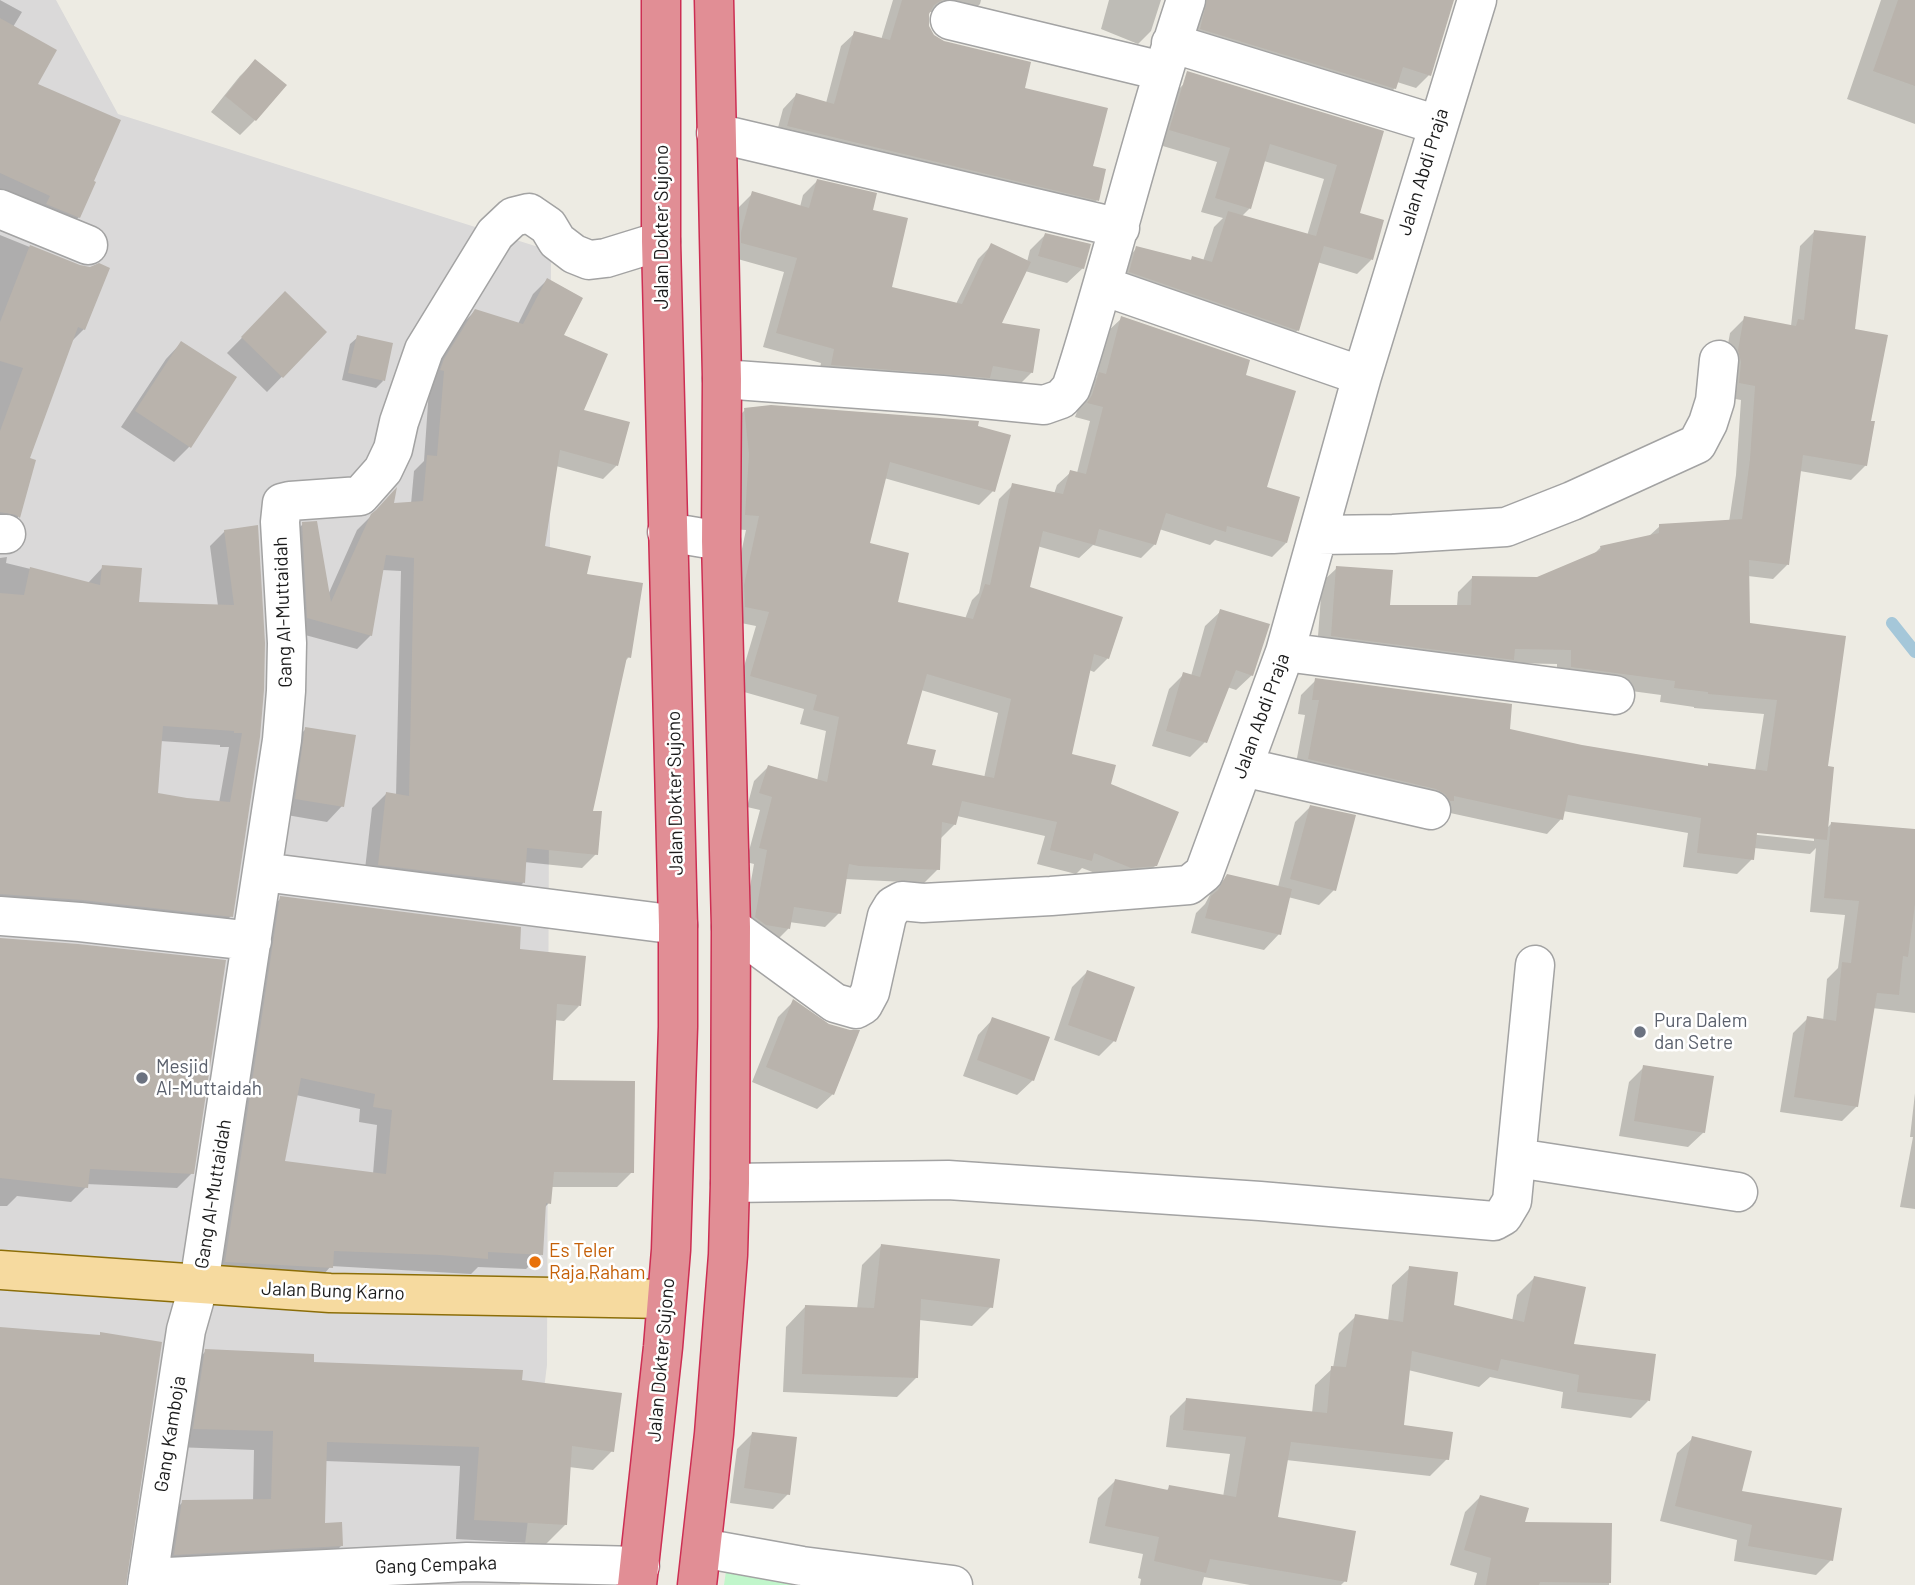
<!DOCTYPE html>
<style>
body{margin:0}
canvas{display:block;background:#edebe3}
</style>
<canvas width="1915" height="1585"></canvas>
<script>
const ctx = document.querySelector('canvas').getContext('2d');
ctx.lineJoin = 'round';
function fill(path, color) {
  ctx.fillStyle = color;
  ctx.fill(path, 'evenodd');
}
function strokePath(path, color, width, dash) {
  ctx.strokeStyle = color;
  ctx.lineWidth = width;
  ctx.lineCap = dash ? 'butt' : 'round';
  ctx.setLineDash(dash || []);
  ctx.stroke(path);
}
function drawText(font, color, halo, rows, align = 'center') {
  ctx.font = font + ' Barlow,sans-serif';
  ctx.lineWidth = 5;
  ctx.setLineDash([]);
  ctx.textBaseline = 'middle';
  ctx.strokeStyle = halo;
  ctx.fillStyle = color;
  for (const [text, x, y, turn = 0] of rows) {
    ctx.save();
    ctx.translate(x, y);
    ctx.rotate((+turn || 0) * Math.PI / 180);
    ctx.textAlign = isNaN(turn) ? turn : align;
    if (halo) ctx.strokeText(text, 0, 0);
    ctx.fillText(text, 0, 0);
    ctx.restore();
  }
}
fill(new Path2D(`
 M 0,0 L 56,0 L 118,114 L 551,251 L 547,1365 L 520,1585 L 0,1585 Z`), '#dad9d9');
fill(new Path2D(`
 M 727,1564 L 871,1585 L 724,1585 Z`), '#c1f6cb');
fill(new Path2D(`
 M 0,0 L 22,12 L 13,27 L 36,84 L 79,217 L 64,232 L 0,206 Z
 M 893,0 L 981,0 L 980,4 L 966,18 L 941,12 L 928,12 L 928,27 L 934,38 L 1023,89 L 1091,167 L 1097,200 L 1084,213 L 775,139 L 783,109 L 796,95 L 826,103 L 841,46 L 855,33 L 881,40 Z
 M 1109,0 L 1161,0 L 1151,31 L 1138,44 L 1101,29 Z
 M 1190,0 L 1452,0 L 1429,75 L 1416,88 L 1397,82 L 1395,88 L 1382,102 L 1188,42 Z
 M 1881,0 L 1915,0 L 1915,124 L 1847,99 Z
 M 255,61 L 255,120 L 240,135 L 211,112 L 240,76 Z
 M 1184,84 L 1382,133 L 1358,214 L 1382,221 L 1371,260 L 1357,274 L 1317,262 L 1298,330 L 1283,344 L 1116,286 L 1122,263 L 1137,248 L 1189,262 L 1193,258 L 1203,261 L 1214,227 L 1223,218 L 1201,212 L 1217,162 L 1156,144 L 1169,98 ZM 1264,161 L 1324,179 L 1307,236 L 1241,217 L 1250,208 Z
 M 817,181 L 871,212 L 890,289 L 956,304 L 978,259 L 992,245 L 1027,262 L 1030,250 L 1045,235 L 1083,268 L 1067,283 L 1025,271 L 999,324 L 1032,372 L 1018,386 L 818,379 L 821,363 L 763,347 L 784,272 L 727,256 L 727,247 L 738,208 L 753,193 L 800,207 L 803,195 Z
 M 1814,232 L 1853,331 L 1869,422 L 1866,465 L 1851,480 L 1800,471 L 1787,565 L 1773,579 L 1748,576 L 1749,625 L 1826,768 L 1826,829 L 1831,824 L 1915,849 L 1915,1013 L 1872,1008 L 1857,1106 L 1842,1121 L 1780,1112 L 1793,1033 L 1808,1018 L 1823,1021 L 1827,979 L 1838,968 L 1845,915 L 1810,912 L 1816,848 L 1810,854 L 1754,848 L 1752,859 L 1737,874 L 1683,867 L 1688,833 L 1563,811 L 1561,819 L 1547,834 L 1441,811 L 1294,774 L 1305,715 L 1298,714 L 1301,695 L 1316,680 L 1508,730 L 1582,746 L 1706,768 L 1709,765 L 1755,771 L 1764,714 L 1694,708 L 1694,707 L 1660,702 L 1661,695 L 1557,681 L 1557,664 L 1508,663 L 1317,650 L 1322,582 L 1337,568 L 1388,607 L 1457,606 L 1458,592 L 1472,578 L 1538,579 L 1593,555 L 1601,547 L 1648,537 L 1660,526 L 1729,522 L 1736,475 L 1741,400 L 1725,397 L 1724,366 L 1730,333 L 1745,318 L 1791,326 L 1800,246 ZM 1749,831 L 1814,837 L 1814,841 L 1749,834 Z
 M 0,235 L 79,267 L 84,329 L 70,343 L 27,459 L 34,461 L 18,517 L 4,531 L 0,529 Z
 M 547,280 L 581,411 L 617,465 L 603,479 L 556,466 L 543,547 L 585,575 L 629,657 L 624,662 L 591,812 L 596,854 L 582,868 L 524,862 L 523,883 L 509,897 L 364,878 L 372,808 L 386,794 L 396,796 L 401,571 L 382,570 L 371,635 L 357,649 L 294,632 L 289,538 L 303,524 L 328,595 L 357,530 L 372,515 L 392,505 L 411,504 L 414,471 L 424,461 L 430,375 L 461,325 L 475,311 L 518,324 L 533,294 Z
 M 285,294 L 325,332 L 267,392 L 227,353 Z
 M 1122,318 L 1244,376 L 1264,489 L 1286,543 L 1272,557 L 1215,540 L 1210,545 L 1159,529 L 1155,544 L 1141,558 L 1093,545 L 1079,558 L 1037,546 L 1028,589 L 1108,658 L 1094,672 L 1089,670 L 1070,755 L 1109,785 L 1156,865 L 1142,879 L 1116,881 L 1082,868 L 1076,874 L 1037,864 L 1045,836 L 957,816 L 955,824 L 941,838 L 938,869 L 924,883 L 845,879 L 839,913 L 825,927 L 789,922 L 788,929 L 774,943 L 742,932 L 754,864 L 746,862 L 760,810 L 747,807 L 754,781 L 768,767 L 817,781 L 826,731 L 800,724 L 804,709 L 737,690 L 756,626 L 731,621 L 731,600 L 746,530 L 732,529 L 731,424 L 745,410 L 993,491 L 979,505 L 884,478 L 868,544 L 896,604 L 965,619 L 972,600 L 979,593 L 999,499 L 1013,485 L 1054,494 L 1057,485 L 1071,472 L 1077,473 L 1090,421 L 1075,417 L 1086,388 L 1096,378 L 1108,331 ZM 921,690 L 998,713 L 984,778 L 930,766 L 905,745 Z
 M 358,337 L 383,381 L 376,388 L 342,380 L 350,344 Z
 M 181,343 L 189,447 L 174,462 L 121,427 L 166,359 Z
 M 257,527 L 231,916 L 216,931 L 0,909 L 0,558 L 7,557 L 6,563 L 88,583 L 103,567 L 137,604 L 218,606 L 210,546 L 225,531 ZM 160,741 L 220,745 L 220,747 L 229,747 L 219,803 L 155,798 Z
 M 1221,611 L 1252,675 L 1236,690 L 1227,687 L 1205,742 L 1190,757 L 1152,746 L 1169,689 L 1184,674 L 1191,676 L 1205,626 Z
 M 306,729 L 342,806 L 327,822 L 281,814 L 290,744 Z
 M 1310,807 L 1334,890 L 1319,905 L 1288,897 L 1279,934 L 1264,950 L 1191,933 L 1196,913 L 1205,904 L 1212,891 L 1228,876 L 1278,887 L 1295,822 Z
 M 281,898 L 518,950 L 579,1006 L 564,1021 L 554,1020 L 551,1082 L 632,1172 L 617,1187 L 551,1187 L 549,1203 L 544,1208 L 541,1254 L 526,1269 L 478,1267 L 471,1274 L 331,1266 L 316,1283 L 210,1276 L 266,913 ZM 296,1095 L 360,1109 L 359,1122 L 377,1125 L 373,1174 L 283,1162 Z
 M 0,940 L 192,1173 L 177,1188 L 86,1184 L 86,1187 L 71,1202 L 17,1196 L 7,1206 L 0,1206 Z
 M 1087,972 L 1114,1041 L 1099,1056 L 1054,1040 L 1072,987 Z
 M 793,1002 L 833,1094 L 817,1109 L 752,1082 L 778,1017 Z
 M 993,1019 L 1033,1080 L 1017,1095 L 963,1076 L 978,1035 Z
 M 1644,1067 L 1704,1132 L 1688,1147 L 1619,1136 L 1629,1082 Z
 M 1915,1093 L 1915,1209 L 1900,1207 L 1913,1137 L 1910,1137 Z
 M 882,1245 L 991,1307 L 972,1326 L 919,1320 L 916,1378 L 897,1397 L 783,1392 L 786,1327 L 805,1307 L 857,1309 L 862,1265 Z
 M 1410,1268 L 1452,1306 L 1512,1321 L 1517,1295 L 1534,1278 L 1572,1345 L 1648,1401 L 1631,1418 L 1561,1408 L 1563,1392 L 1490,1377 L 1479,1387 L 1408,1370 L 1402,1426 L 1447,1459 L 1430,1476 L 1286,1460 L 1276,1518 L 1345,1581 L 1341,1585 L 1250,1585 L 1204,1577 L 1202,1585 L 1140,1585 L 1141,1579 L 1138,1578 L 1143,1554 L 1089,1543 L 1098,1498 L 1115,1481 L 1165,1492 L 1170,1487 L 1223,1497 L 1230,1454 L 1166,1447 L 1170,1416 L 1187,1399 L 1312,1413 L 1315,1385 L 1333,1368 L 1339,1333 L 1356,1316 L 1388,1321 L 1392,1285 Z
 M 206,1351 L 312,1364 L 521,1381 L 612,1451 L 593,1470 L 569,1467 L 566,1524 L 546,1544 L 456,1539 L 460,1466 L 325,1461 L 323,1525 L 341,1546 L 322,1565 L 156,1571 L 163,1521 L 183,1502 L 253,1501 L 254,1450 L 175,1447 L 186,1371 Z
 M 752,1434 L 788,1494 L 773,1509 L 730,1503 L 737,1449 Z
 M 1693,1438 L 1740,1492 L 1831,1560 L 1816,1575 L 1734,1561 L 1737,1540 L 1660,1521 L 1677,1453 Z
 M 1480,1497 L 1523,1524 L 1610,1525 L 1609,1585 L 1474,1585 L 1477,1573 L 1450,1565 L 1465,1512 Z`), '#0003');
strokePath(new Path2D(`
 M 1892,623 L 1915,652`), '#a5c7d9', 12);
fill(new Path2D(`
 M 902,0 L 942,0 L 934,5 L 929,14 L 929,26 L 934,35 L 944,41 L 1031,62 L 1025,88 L 1108,108 L 1093,166 L 1106,169 L 1099,201 L 787,126 L 796,93 L 834,104 L 854,31 L 890,40 Z
 M 1207,0 L 1454,0 L 1431,76 L 1403,67 L 1396,89 L 1200,29 Z
 M 1898,0 L 1915,0 L 1915,86 L 1873,71 Z
 M 0,18 L 57,50 L 38,84 L 121,120 L 94,181 L 96,182 L 80,218 L 46,204 L 50,196 L 0,173 Z
 M 255,59 L 287,85 L 256,121 L 225,96 Z
 M 1187,71 L 1384,131 L 1360,213 L 1384,220 L 1373,260 L 1324,246 L 1299,331 L 1129,272 L 1136,246 L 1191,260 L 1192,256 L 1212,262 L 1228,211 L 1316,236 L 1337,165 L 1270,144 L 1251,209 L 1215,198 L 1230,148 L 1169,130 Z
 M 817,179 L 877,193 L 873,210 L 908,218 L 892,287 L 962,304 L 991,243 L 1031,262 L 1002,323 L 1040,329 L 1033,373 L 993,366 L 990,378 L 831,365 L 834,349 L 776,333 L 797,258 L 741,243 L 741,232 L 752,191 L 809,208 Z
 M 1814,230 L 1866,236 L 1855,329 L 1888,335 L 1871,421 L 1875,421 L 1867,466 L 1803,455 L 1789,565 L 1749,560 L 1750,623 L 1846,636 L 1828,766 L 1834,767 L 1827,840 L 1757,833 L 1754,860 L 1697,853 L 1701,818 L 1568,795 L 1563,820 L 1454,796 L 1454,801 L 1450,801 L 1445,794 L 1436,789 L 1308,759 L 1319,700 L 1312,700 L 1315,678 L 1512,704 L 1510,729 L 1582,745 L 1708,766 L 1708,763 L 1767,771 L 1777,700 L 1708,694 L 1708,692 L 1674,688 L 1675,681 L 1571,667 L 1571,650 L 1515,649 L 1514,660 L 1331,636 L 1336,566 L 1393,570 L 1390,605 L 1471,605 L 1472,576 L 1537,577 L 1601,550 L 1600,546 L 1659,533 L 1659,524 L 1742,519 L 1750,459 L 1755,386 L 1739,383 L 1741,362 L 1738,350 L 1744,316 L 1796,326 L 1798,319 L 1804,320 Z
 M 1045,233 L 1091,244 L 1084,269 L 1038,256 Z
 M 30,245 L 80,265 L 90,267 L 99,263 L 110,268 L 85,330 L 78,327 L 30,458 L 36,460 L 20,518 L 16,515 L 0,512 L 0,431 L 23,368 L 0,361 L 0,322 Z
 M 547,278 L 583,298 L 564,335 L 608,354 L 584,410 L 630,422 L 618,466 L 560,450 L 545,546 L 591,556 L 587,574 L 643,583 L 631,658 L 627,657 L 593,811 L 602,811 L 598,855 L 527,848 L 525,883 L 378,865 L 386,792 L 409,796 L 414,558 L 386,555 L 372,636 L 307,618 L 302,522 L 317,521 L 331,602 L 371,514 L 376,510 L 397,487 L 394,503 L 423,501 L 427,455 L 437,456 L 444,371 L 440,370 L 444,359 L 475,309 L 523,324 Z
 M 285,291 L 327,332 L 283,378 L 241,337 Z
 M 1121,316 L 1250,360 L 1246,375 L 1296,391 L 1267,487 L 1300,497 L 1287,543 L 1227,526 L 1226,532 L 1166,513 L 1156,545 L 1099,529 L 1095,545 L 1043,531 L 1030,587 L 1123,617 L 1109,659 L 1094,654 L 1072,754 L 1116,765 L 1111,784 L 1179,812 L 1157,866 L 1131,868 L 1094,853 L 1092,861 L 1050,850 L 1057,822 L 962,801 L 956,825 L 942,822 L 940,870 L 859,866 L 849,864 L 841,914 L 794,907 L 790,929 L 766,925 L 755,917 L 767,850 L 759,848 L 772,797 L 759,793 L 768,765 L 827,782 L 839,717 L 813,710 L 817,695 L 750,676 L 769,612 L 745,607 L 744,585 L 759,516 L 745,515 L 749,454 L 744,408 L 771,405 L 979,421 L 978,426 L 1011,435 L 995,492 L 890,462 L 870,543 L 909,553 L 898,602 L 973,619 L 985,584 L 990,585 L 1012,483 L 1063,494 L 1070,470 L 1086,474 L 1103,407 L 1087,403 L 1092,395 L 1099,372 L 1106,374 ZM 927,674 L 1011,699 L 994,778 L 932,765 L 936,750 L 907,744 Z
 M 357,335 L 393,343 L 385,381 L 348,373 Z
 M 181,341 L 237,377 L 191,448 L 135,411 Z
 M 258,525 L 265,643 L 264,690 L 260,737 L 233,917 L 82,900 L 0,894 L 0,593 L 24,595 L 30,567 L 100,585 L 102,565 L 142,568 L 139,602 L 234,605 L 224,530 ZM 163,726 L 234,731 L 234,733 L 242,733 L 230,802 L 187,798 L 158,793 Z
 M 1220,609 L 1270,624 L 1253,676 L 1236,670 L 1207,743 L 1166,731 L 1183,672 L 1200,677 Z
 M 305,727 L 356,735 L 344,807 L 295,799 Z
 M 1310,805 L 1356,815 L 1336,891 L 1290,879 Z
 M 1831,822 L 1915,829 L 1915,904 L 1908,957 L 1903,956 L 1899,995 L 1877,993 L 1858,1107 L 1794,1097 L 1807,1016 L 1836,1021 L 1842,962 L 1851,963 L 1859,901 L 1824,898 Z
 M 1227,874 L 1292,889 L 1281,935 L 1205,918 L 1211,896 L 1218,890 Z
 M 280,896 L 521,927 L 520,949 L 586,956 L 581,1006 L 557,1004 L 553,1080 L 635,1081 L 634,1173 L 554,1172 L 551,1204 L 546,1203 L 543,1255 L 488,1252 L 488,1259 L 440,1255 L 334,1251 L 333,1268 L 225,1262 ZM 301,1078 L 375,1094 L 373,1107 L 392,1110 L 386,1174 L 285,1161 Z
 M 0,938 L 78,944 L 226,960 L 194,1174 L 90,1169 L 88,1188 L 0,1178 Z
 M 1087,970 L 1135,987 L 1116,1042 L 1068,1025 Z
 M 793,999 L 829,1024 L 850,1030 L 860,1030 L 834,1095 L 766,1067 Z
 M 992,1017 L 1050,1037 L 1034,1081 L 977,1060 Z
 M 1643,1065 L 1714,1076 L 1705,1133 L 1634,1121 Z
 M 881,1244 L 1000,1259 L 993,1308 L 921,1299 L 918,1378 L 802,1374 L 805,1305 L 874,1308 Z
 M 1409,1266 L 1458,1272 L 1454,1305 L 1524,1322 L 1534,1276 L 1586,1287 L 1574,1344 L 1656,1354 L 1650,1401 L 1577,1392 L 1579,1375 L 1501,1359 L 1498,1371 L 1412,1351 L 1404,1425 L 1453,1432 L 1449,1460 L 1291,1442 L 1278,1517 L 1356,1531 L 1347,1582 L 1210,1559 L 1206,1573 L 1154,1561 L 1159,1537 L 1105,1526 L 1115,1479 L 1168,1490 L 1169,1485 L 1236,1497 L 1246,1437 L 1183,1430 L 1186,1398 L 1327,1413 L 1331,1366 L 1346,1367 L 1355,1314 L 1403,1322 Z
 M 0,1327 L 100,1335 L 100,1332 L 162,1342 L 126,1585 L 0,1585 Z
 M 205,1349 L 314,1354 L 314,1362 L 523,1370 L 522,1380 L 622,1393 L 614,1452 L 572,1446 L 567,1525 L 474,1520 L 479,1447 L 327,1442 L 325,1523 L 342,1522 L 343,1546 L 174,1555 L 182,1500 L 271,1499 L 273,1431 L 193,1429 Z
 M 752,1432 L 797,1437 L 790,1495 L 744,1488 Z
 M 1692,1436 L 1752,1451 L 1742,1491 L 1842,1508 L 1833,1561 L 1748,1546 L 1752,1525 L 1675,1506 Z
 M 1480,1495 L 1529,1508 L 1525,1522 L 1612,1523 L 1611,1583 L 1540,1582 L 1539,1585 L 1486,1585 L 1491,1558 L 1464,1550 Z`), '#b9b3ac');
const minor = new Path2D(`
 M 950,20 L 1162,71
 M 1171,43 L 1438,125
 M 716,133 L 1120,228
 M 0,209 L 88,245
 M 1103,286 L 1362,376
 M 722,379 L 942,395 L 1044,405 L 1061,399 L 1071,388 L 1076,373 C 1115,249 1145,123 1186,0
 M 667,532 L 721,541
 M 0,534 L 6,534
 M 1318,535 L 1393,534 L 1506,527 L 1572,501 L 1697,444 L 1708,423 L 1715,401 L 1719,360
 M 1285,652 L 1615,695
 M 1243,767 L 1431,810
 M 263,872 L 678,925
 M 0,916 L 80,922 L 252,941
 M 731,927 L 835,1003 L 856,1009 L 863,1005 L 870,992 L 887,916 L 893,906 L 902,901 L 923,903 L 1051,896 L 1189,885 L 1204,873 L 1285,652 L 1362,376 L 1477,0
 M 1517,1158 L 1738,1192
 M 730,1183 L 948,1180 L 1260,1201 L 1494,1221 L 1503,1216 L 1512,1201 L 1535,965
 M 702,1548 L 802,1566 L 953,1585
 M 148,1578 L 467,1562 L 640,1566
 M 147,1585 L 186,1330 L 199,1284 L 282,740 L 286,691 L 287,643 L 280,522 L 282,503 L 290,501 L 360,496 L 383,470 L 393,449 L 399,422 L 424,350 L 495,234 L 513,217 L 529,213 L 548,226 L 557,241 L 574,254 L 589,260 L 606,258 L 661,241`);
const major = new Path2D(`
 M 0,1270 L 330,1293 L 666,1299`);
const highway = new Path2D(`
 M 637,1585 L 663,1347 L 671,1250 L 678,1027 L 678,925 L 661,241 L 661,0
 M 697,1585 L 714,1434 L 728,1255 L 730,1183 L 731,927 L 721,541 L 722,379 L 714,0`);
strokePath(minor, '#a3a3a3', 41);
strokePath(major, '#8c6e08', 41);
strokePath(highway, '#cd2e53', 41);
strokePath(minor, '#fff', 38);
strokePath(major, '#f6da9f', 38);
strokePath(highway, '#e18e95', 38);
for (const [x, y, r, color] of [
 [1640,1032,7,"#6b7280"],
 [142,1078,7,"#6b7280"],
 [535,1262,7,"#e8710a"]
]) {
  const dot = new Path2D();
  dot.arc(x, y, r, 0, 2 * Math.PI);
  ctx.fillStyle = color;
  ctx.fill(dot);
  strokePath(dot, '#fff', 2.5);
}
drawText('19px', '#1c1c1c', '#fff', [
 ["Jalan Abdi Praja",1423,172,-73],
 ["Jalan Dokter Sujono",662,227,-90],
 ["Gang Al-Muttaidah",283,612,-92],
 ["Jalan Abdi Praja",1261,716,-70],
 ["Jalan Dokter Sujono",675,793,-91],
 ["Gang Al-Muttaidah",213,1194,-81],
 ["Jalan Bung Karno",333,1291,2],
 ["Jalan Dokter Sujono",661,1360,-85],
 ["Gang Kamboja",170,1434,-81],
 ["Gang Cempaka",436,1565,-2]
]);
drawText('19px', '#5b616d', '#fff', [
 ["Pura Dalem",1654,1021],
 ["dan Setre",1654,1043],
 ["Mesjid",156,1067],
 ["Al-Muttaidah",156,1089]
], 'left');
drawText('19px', '#c56008', '#fff', [
 ["Es Teler",549,1251],
 ["Raja Raham",549,1273]
], 'left');
</script>
